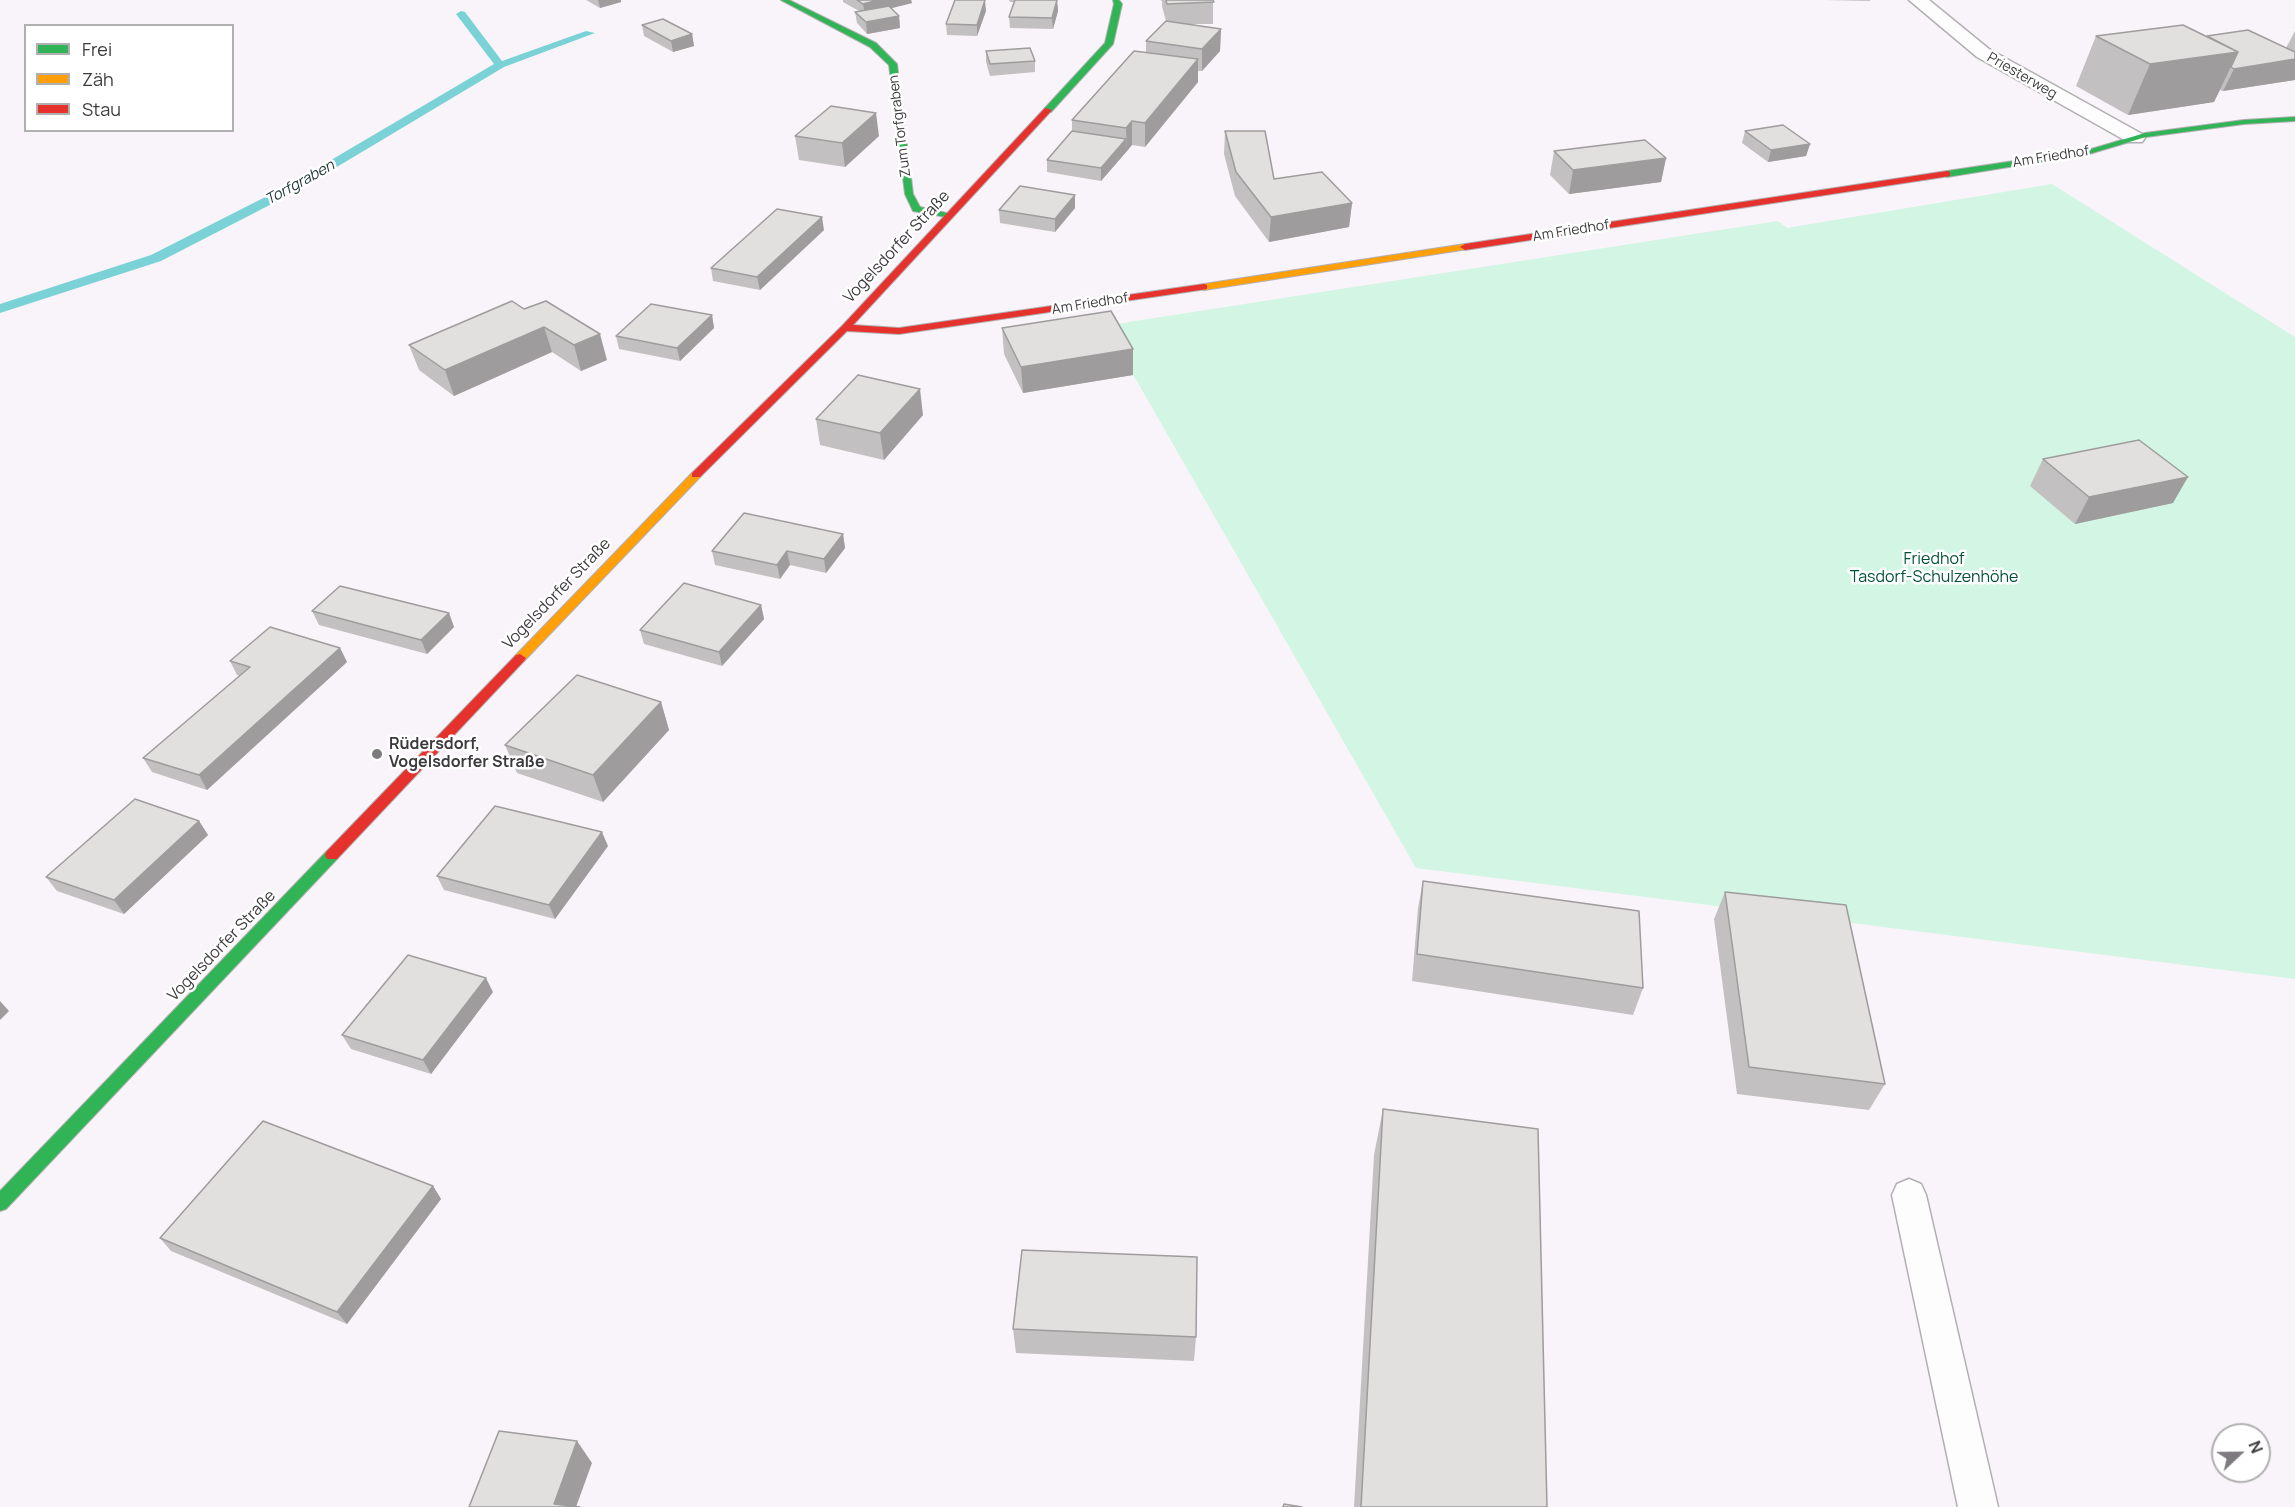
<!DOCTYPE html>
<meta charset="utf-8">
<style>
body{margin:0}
#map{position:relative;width:2295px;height:1507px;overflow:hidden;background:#f9f4f9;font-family:Manrope,sans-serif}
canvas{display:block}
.legend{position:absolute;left:24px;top:24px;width:210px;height:108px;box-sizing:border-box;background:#fff;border:2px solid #b1b0b1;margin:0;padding:8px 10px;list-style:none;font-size:18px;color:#3c3a3d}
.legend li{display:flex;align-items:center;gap:12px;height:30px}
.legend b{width:30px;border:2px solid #b1b0b1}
.north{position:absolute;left:2211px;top:1423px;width:60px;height:60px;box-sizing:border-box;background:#fff;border:2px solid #b1b0b1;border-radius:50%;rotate:68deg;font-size:16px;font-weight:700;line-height:24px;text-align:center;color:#3c3a3d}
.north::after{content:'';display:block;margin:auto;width:21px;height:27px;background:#7e7b7f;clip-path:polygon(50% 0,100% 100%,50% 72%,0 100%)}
</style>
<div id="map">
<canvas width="2295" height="1507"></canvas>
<ul class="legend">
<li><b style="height:8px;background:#30b455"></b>Frei</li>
<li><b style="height:8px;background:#ff9f0a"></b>Zäh</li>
<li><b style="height:8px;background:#e5322d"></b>Stau</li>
</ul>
<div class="north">N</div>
</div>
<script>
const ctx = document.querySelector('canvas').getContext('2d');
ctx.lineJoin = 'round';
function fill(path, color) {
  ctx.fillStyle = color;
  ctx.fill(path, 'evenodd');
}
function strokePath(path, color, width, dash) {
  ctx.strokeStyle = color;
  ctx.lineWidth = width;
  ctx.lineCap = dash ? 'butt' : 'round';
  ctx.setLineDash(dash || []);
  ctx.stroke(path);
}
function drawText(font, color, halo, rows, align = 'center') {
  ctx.font = font + ' Manrope,sans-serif';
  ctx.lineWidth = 5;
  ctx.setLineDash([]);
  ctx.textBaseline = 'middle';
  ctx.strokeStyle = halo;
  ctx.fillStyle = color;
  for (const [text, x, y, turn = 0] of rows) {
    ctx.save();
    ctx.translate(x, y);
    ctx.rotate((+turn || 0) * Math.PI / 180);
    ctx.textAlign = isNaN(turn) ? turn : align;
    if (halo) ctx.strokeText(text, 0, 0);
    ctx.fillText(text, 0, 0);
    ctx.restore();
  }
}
fill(new Path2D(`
 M 2052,184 L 2295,337 L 2295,979 L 1416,868 L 1111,336 L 1103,326 L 1778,221 L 1787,228 Z`), '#d2f5e4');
fill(new Path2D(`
 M 461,11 L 465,12 L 502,61 L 586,31 L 595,33 L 504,67 L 295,192 L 161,261 L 0,313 L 0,304 L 151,255 L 287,186 L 494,64 L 456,14 Z`), '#7ad2d7');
const lane = new Path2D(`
 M 1909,1179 L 1921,1184 L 1926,1195 L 1998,1507 L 1958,1507 L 1892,1195 L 1897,1184 Z`);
const street = new Path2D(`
 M 1909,0 L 1929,0 L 1989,49 L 2142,134 L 2145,138 L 2142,142 L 2128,142 L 1977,57 Z`);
const fast = new Path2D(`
 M 781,0 L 789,0 L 876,43 L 897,64 L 913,194 L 920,207 L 951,214 L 951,218 L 913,211 L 905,194 L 889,65 L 870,47 Z
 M 1113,0 L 1119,0 L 1122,4 L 1113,44 L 1051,112 L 1045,112 L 1045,108 L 1105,43 L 1114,4 Z
 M 2295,117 L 2295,121 L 2244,124 L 2146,137 L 2089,154 L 1947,177 L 1943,174 L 1947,171 L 2088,150 L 2145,133 L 2244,120 Z
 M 332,850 L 337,851 L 339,855 L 337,859 L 6,1209 L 0,1211 L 0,1191 L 327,851 Z`);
const slow = new Path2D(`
 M 1465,244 L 1470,247 L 1468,249 L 1204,290 L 1199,287 L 1204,284 Z
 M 696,472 L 702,475 L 700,477 L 524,661 L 516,661 L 514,658 L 516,655 L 692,473 Z`);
const jam = new Path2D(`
 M 1045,108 L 1052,110 L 853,325 L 899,328 L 1204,284 L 1207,285 L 1207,289 L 899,334 L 847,331 L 700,477 L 692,477 L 692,473 L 842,326 Z
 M 1947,171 L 1950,172 L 1950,176 L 1465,250 L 1460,247 L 1465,244 Z
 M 520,654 L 526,658 L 524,661 L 337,859 L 327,859 L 325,855 L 327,851 L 516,655 Z`);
strokePath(lane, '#b2afb2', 3);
strokePath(street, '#b2afb2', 3);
strokePath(fast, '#b2afb2', 2);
strokePath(slow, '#b2afb2', 2);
strokePath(jam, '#b2afb2', 2);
fill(lane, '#fefdfe');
fill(street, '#fefdfe');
fill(fast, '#30b455');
fill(slow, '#ff9f0a');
fill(jam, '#e5322d');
fill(new Path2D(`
 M 586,0 L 621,0 L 621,2 L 600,8 Z
 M 843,0 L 911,0 L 912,3 L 891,8 L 899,16 L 900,28 L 867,34 L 857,23 L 855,12 L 859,11 L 843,2 Z
 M 1009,0 L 1057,0 L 1058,11 L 1053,29 L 1010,28 L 1009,17 L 1014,2 L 1010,2 Z
 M 1160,0 L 1213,0 L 1213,24 L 1190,24 L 1221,29 L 1220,51 L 1202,71 L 1198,71 L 1198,82 L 1145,147 L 1132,145 L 1101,181 L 1047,172 L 1047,160 L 1072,131 L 1072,120 L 1146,52 L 1146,41 L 1166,21 L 1162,6 L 1162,1 Z
 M 1824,0 L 1870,0 L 1870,1 Z
 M 986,11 L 977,36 L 947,35 L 946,24 Z
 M 642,25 L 692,34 L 694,46 L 673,52 L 644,36 Z
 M 2295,31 L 2295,80 L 2223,91 L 2220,90 L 2214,102 L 2128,115 L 2076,86 L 2096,36 L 2207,36 L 2286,48 Z
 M 986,51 L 1035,61 L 1035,72 L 990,76 L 986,62 Z
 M 1225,131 L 1274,179 L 1352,203 L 1349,227 L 1269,242 L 1235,196 L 1224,154 Z
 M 1745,131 L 1810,144 L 1806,156 L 1768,162 L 1742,143 Z
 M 795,136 L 879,136 L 845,167 L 799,160 Z
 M 1554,151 L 1666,158 L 1661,182 L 1569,194 L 1550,175 Z
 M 1075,208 L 1055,232 L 1000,223 L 999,210 Z
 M 824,230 L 760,290 L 713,281 L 711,268 Z
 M 512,301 L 607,360 L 581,371 L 552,352 L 454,396 L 419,370 L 409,345 Z
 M 712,315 L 714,328 L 680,361 L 619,349 L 616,336 Z
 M 1002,328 L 1133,349 L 1133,375 L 1023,393 L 1004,354 Z
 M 923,415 L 884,460 L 820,445 L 816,419 Z
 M 2043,459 L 2173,503 L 2075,524 L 2030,486 Z
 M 843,534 L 845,548 L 826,573 L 790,565 L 780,579 L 715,565 L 712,551 Z
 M 761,605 L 764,619 L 722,666 L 644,644 L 640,630 Z
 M 312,611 L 449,613 L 454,627 L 427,654 L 319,625 Z
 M 340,648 L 347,662 L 207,790 L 152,772 L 143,758 L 240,676 L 237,675 L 230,661 Z
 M 661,702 L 669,730 L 603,802 L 517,773 L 505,745 Z
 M 199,821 L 208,835 L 124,914 L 57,891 L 46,877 Z
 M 608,846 L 555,919 L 444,890 L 437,876 Z
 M 1423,881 L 1643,988 L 1633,1015 L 1412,981 L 1418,908 Z
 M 1725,892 L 1885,1084 L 1869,1110 L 1737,1094 L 1714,919 Z
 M 493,992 L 431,1074 L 351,1049 L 342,1035 Z
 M 1383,1109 L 1547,1507 L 1354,1507 L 1374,1155 Z
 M 433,1186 L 441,1199 L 347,1324 L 171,1251 L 160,1238 Z
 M 1013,1329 L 1196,1337 L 1194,1361 L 1016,1353 Z`), '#c2c0c0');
fill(new Path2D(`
 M 598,0 L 621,0 L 621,2 L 600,8 Z
 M 879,0 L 911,0 L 912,3 L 865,15 L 863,4 Z
 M 985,0 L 986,11 L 977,36 L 977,25 Z
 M 1057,0 L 1058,11 L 1053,29 L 1052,18 Z
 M 899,16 L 900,28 L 867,34 L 866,22 Z
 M 1221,29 L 1220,51 L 1202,71 L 1202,49 Z
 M 692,34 L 694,46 L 673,52 L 671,41 Z
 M 2238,52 L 2214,102 L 2128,115 L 2150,64 Z
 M 1198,59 L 1198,82 L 1145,147 L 1145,123 Z
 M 2295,59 L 2295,80 L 2223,91 L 2234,69 Z
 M 876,113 L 879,136 L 845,167 L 842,143 Z
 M 1132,121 L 1132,145 L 1127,151 L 1126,128 Z
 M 1126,139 L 1127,151 L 1101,181 L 1101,168 Z
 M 1810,144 L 1806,156 L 1768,162 L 1771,150 Z
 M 1666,158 L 1661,182 L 1569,194 L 1573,170 Z
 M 1075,195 L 1075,208 L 1055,232 L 1055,219 Z
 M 1352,203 L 1349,227 L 1269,242 L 1271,217 Z
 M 822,217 L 824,230 L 760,290 L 757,277 Z
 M 712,315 L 714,328 L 680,361 L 677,348 Z
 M 544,327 L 552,352 L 454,396 L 445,370 Z
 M 600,334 L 607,360 L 581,371 L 574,345 Z
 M 1133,349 L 1133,375 L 1023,393 L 1021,367 Z
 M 920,389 L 923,415 L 884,460 L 880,433 Z
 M 2188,477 L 2173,503 L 2075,524 L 2089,497 Z
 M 843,534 L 845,548 L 826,573 L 824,559 Z
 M 787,551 L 790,565 L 780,579 L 777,565 Z
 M 761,605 L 764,619 L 722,666 L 719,652 Z
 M 449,613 L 454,627 L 427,654 L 421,640 Z
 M 340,648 L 347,662 L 207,790 L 199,775 Z
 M 661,702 L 669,730 L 603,802 L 593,775 Z
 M 199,821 L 208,835 L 124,914 L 114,900 Z
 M 602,832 L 608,846 L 555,919 L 549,905 Z
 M 486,978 L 493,992 L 431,1074 L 423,1060 Z
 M 0,1001 L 9,1011 L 0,1020 Z
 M 433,1186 L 441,1199 L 347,1324 L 337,1312 Z
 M 577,1441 L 592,1463 L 576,1507 L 554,1504 Z`), '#9e9c9c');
const building = new Path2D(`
 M 857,0 L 879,0 L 863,4 Z
 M 955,0 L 985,0 L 977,25 L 946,24 Z
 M 1015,0 L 1057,0 L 1052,18 L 1009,17 Z
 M 1166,0 L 1213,0 L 1214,2 L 1167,4 Z
 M 889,6 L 899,16 L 866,22 L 855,12 Z
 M 663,19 L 692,34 L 671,41 L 642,25 Z
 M 1166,21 L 1221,29 L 1202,49 L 1146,41 Z
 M 2183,25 L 2238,52 L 2150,64 L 2096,36 Z
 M 2248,30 L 2295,52 L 2295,59 L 2234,69 L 2231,67 L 2238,52 L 2207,36 Z
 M 1030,48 L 1035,61 L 990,64 L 986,51 Z
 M 1134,51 L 1198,59 L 1145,123 L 1132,121 L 1126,128 L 1072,120 Z
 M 831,106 L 876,113 L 842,143 L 795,136 Z
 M 1783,125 L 1810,144 L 1771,150 L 1745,131 Z
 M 1072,131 L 1126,139 L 1101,168 L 1047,160 Z
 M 1225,131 L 1265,131 L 1274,179 L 1322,172 L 1352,203 L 1271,217 L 1236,172 Z
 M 1645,140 L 1666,158 L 1573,170 L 1554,151 Z
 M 1020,186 L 1075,195 L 1055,219 L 999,210 Z
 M 777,209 L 822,217 L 757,277 L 711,268 Z
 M 512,301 L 524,309 L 546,301 L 600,334 L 574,345 L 544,327 L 445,370 L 409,345 Z
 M 651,304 L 712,315 L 677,348 L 616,336 Z
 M 1111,311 L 1133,349 L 1021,367 L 1002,328 Z
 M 858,375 L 920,389 L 880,433 L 816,419 Z
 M 2139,440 L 2188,477 L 2089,497 L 2043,459 Z
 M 744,513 L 843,534 L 824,559 L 787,551 L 777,565 L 712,551 Z
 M 684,583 L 761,605 L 719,652 L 640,630 Z
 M 340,586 L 449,613 L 421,640 L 312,611 Z
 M 270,627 L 340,648 L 199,775 L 143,758 L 250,667 L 230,661 Z
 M 577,675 L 661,702 L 593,775 L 505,745 Z
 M 135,799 L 199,821 L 114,900 L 46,877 Z
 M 495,806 L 602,832 L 549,905 L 437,876 Z
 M 1423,881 L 1639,911 L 1643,988 L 1417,954 Z
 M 1725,892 L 1846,905 L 1885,1084 L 1749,1067 Z
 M 408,955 L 486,978 L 423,1060 L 342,1035 Z
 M 1383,1109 L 1538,1129 L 1547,1507 L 1361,1507 Z
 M 263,1121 L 433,1186 L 337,1312 L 160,1238 Z
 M 1022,1250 L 1197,1257 L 1196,1337 L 1013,1329 Z
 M 499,1431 L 577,1441 L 554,1504 L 580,1507 L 469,1507 Z
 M 1284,1504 L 1302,1507 L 1283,1507 Z`);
fill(building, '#e2dfdf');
strokePath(building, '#9e9c9c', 1.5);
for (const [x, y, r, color] of [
 [377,754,6,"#7e7b7f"]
]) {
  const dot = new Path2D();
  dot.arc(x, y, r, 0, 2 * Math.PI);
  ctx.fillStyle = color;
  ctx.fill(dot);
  strokePath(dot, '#fff', 2);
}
drawText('14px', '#3c3a3d', '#fff', [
 ["Priesterweg",2022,76,30],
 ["Zum Torfgraben",900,126,-97],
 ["Am Friedhof",2051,157,-9],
 ["Am Friedhof",1571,231,-9],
 ["Am Friedhof",1090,304,-9]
]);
drawText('italic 15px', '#1e3435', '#fff', [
 ["Torfgraben",300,183,-29]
]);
drawText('16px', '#3c3a3d', '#fff', [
 ["Vogelsdorfer Straße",897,247,-47],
 ["Vogelsdorfer Straße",557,594,-46],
 ["Vogelsdorfer Straße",222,946,-46]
]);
drawText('16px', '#035236', '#fff', [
 ["Friedhof",1934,560],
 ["Tasdorf-Schulzenhöhe",1934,578]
]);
drawText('bold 16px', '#3c3a3d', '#fff', [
 ["Rüdersdorf,",389,745],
 ["Vogelsdorfer Straße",389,763]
], 'left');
</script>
